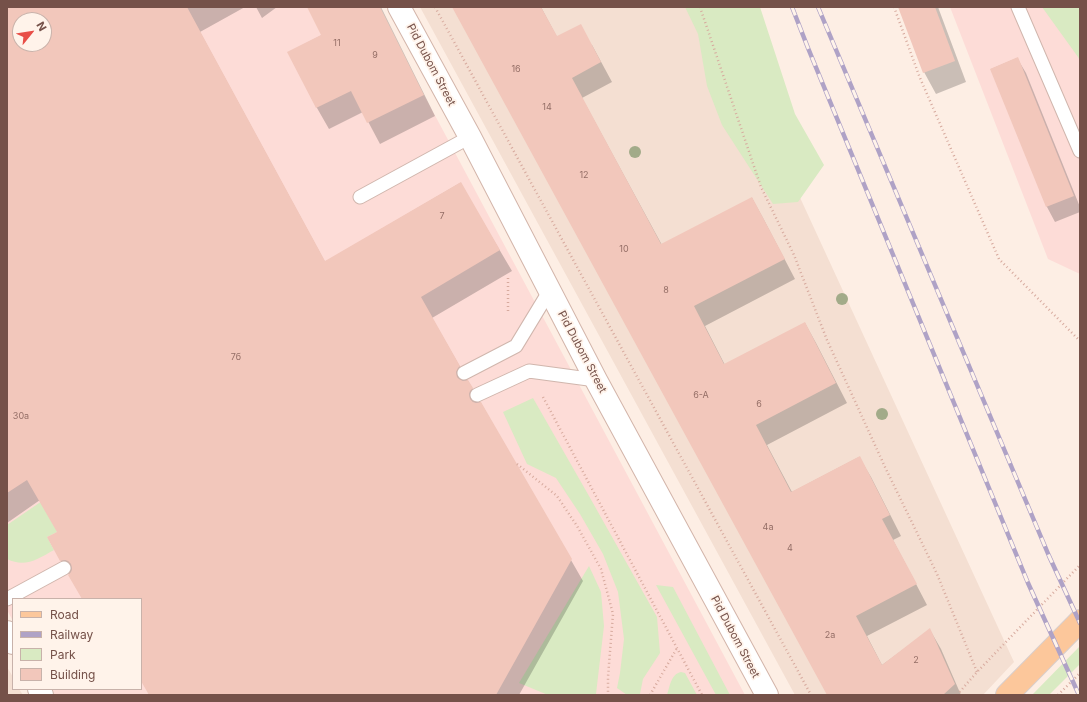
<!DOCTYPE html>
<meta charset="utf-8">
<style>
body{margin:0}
#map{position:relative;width:1087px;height:702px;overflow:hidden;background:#fdeee4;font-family:Inter,sans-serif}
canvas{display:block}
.frame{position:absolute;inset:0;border:8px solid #755149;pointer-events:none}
.legend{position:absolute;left:12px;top:598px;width:130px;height:92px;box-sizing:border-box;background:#fff3ea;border:1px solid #c8b2aa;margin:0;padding:5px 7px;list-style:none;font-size:12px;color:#755149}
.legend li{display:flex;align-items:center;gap:8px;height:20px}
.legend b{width:20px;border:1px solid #c8b2aa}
.north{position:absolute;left:12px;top:12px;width:40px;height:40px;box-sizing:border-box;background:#fff3ea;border:1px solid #c8b2aa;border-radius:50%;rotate:60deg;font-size:11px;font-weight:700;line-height:16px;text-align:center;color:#755149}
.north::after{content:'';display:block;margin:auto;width:14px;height:18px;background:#e84e47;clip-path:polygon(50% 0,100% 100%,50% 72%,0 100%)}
</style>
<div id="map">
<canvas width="1087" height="702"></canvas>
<div class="frame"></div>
<ul class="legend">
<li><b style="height:5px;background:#fcc79b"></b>Road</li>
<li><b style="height:5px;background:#afa2c6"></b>Railway</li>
<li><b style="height:11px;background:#d9eac2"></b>Park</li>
<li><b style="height:11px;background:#f2c7bb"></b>Building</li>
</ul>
<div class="north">N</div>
</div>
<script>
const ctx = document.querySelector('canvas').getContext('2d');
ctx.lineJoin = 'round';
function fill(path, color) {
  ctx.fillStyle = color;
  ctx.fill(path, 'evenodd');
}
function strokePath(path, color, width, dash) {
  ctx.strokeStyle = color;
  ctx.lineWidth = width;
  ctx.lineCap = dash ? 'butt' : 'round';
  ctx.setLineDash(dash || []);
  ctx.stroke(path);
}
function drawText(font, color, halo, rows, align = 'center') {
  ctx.font = font + ' Inter,sans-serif';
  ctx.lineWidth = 3.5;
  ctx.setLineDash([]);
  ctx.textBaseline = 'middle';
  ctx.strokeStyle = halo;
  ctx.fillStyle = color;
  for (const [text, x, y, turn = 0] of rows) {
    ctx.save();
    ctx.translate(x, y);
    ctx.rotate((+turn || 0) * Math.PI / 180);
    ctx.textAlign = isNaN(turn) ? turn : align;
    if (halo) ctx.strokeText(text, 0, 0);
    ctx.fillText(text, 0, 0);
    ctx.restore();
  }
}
fill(new Path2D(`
 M 420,7 L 734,7 L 785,165 L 1014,662 L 983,695 L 795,695 Z
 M 7,667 L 13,677 L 13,689 L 19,689 L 23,695 L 7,695 Z`), '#f4dfd2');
fill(new Path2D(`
 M 7,7 L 377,7 L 745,695 L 54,695 L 51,689 L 141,689 L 141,599 L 13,599 L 13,621 L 7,610 ZM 20,20 L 44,20 L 44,44 L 20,44 Z
 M 950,7 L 1080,7 L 1080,274 L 1048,259 Z`), '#fddcd7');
fill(new Path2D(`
 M 685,7 L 760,7 L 795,114 L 824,165 L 798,202 L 773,204 L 722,125 L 707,86 L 698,34 Z
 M 1042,7 L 1080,7 L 1080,61 L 1078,57 Z
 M 533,398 L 589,496 L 657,617 L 660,653 L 643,679 L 640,694 L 627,695 L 617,688 L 620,673 L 624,639 L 618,592 L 603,554 L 580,514 L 556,478 L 527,464 L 503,412 Z
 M 45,499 L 57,532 L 47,537 L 54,550 C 38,559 25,568 7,559 L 7,525 Z
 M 589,566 L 601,592 L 604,626 L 596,694 L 548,695 L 519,683 Z
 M 656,585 L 673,587 L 730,695 L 716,695 Z
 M 1080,646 L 1080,664 L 1049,695 L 1032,695 Z
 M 681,672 L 685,673 L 697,695 L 667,695 C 670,686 671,674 681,672 Z`), '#d9eac2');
fill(new Path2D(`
 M 7,7 L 245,7 L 200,32 L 325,262 L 460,183 L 512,271 L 432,318 L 583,581 L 519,695 L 150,695 L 141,679 L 141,599 L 83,599 L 48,538 L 59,532 L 40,500 L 7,523 ZM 20,20 L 44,20 L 44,44 L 20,44 Z
 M 256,7 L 277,7 L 262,18 Z
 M 308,7 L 381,7 L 435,116 L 380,144 L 363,112 L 329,129 L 317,108 L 289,52 L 322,35 Z
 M 454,7 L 541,7 L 557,37 L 592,45 L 612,82 L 582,98 L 662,245 L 752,198 L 763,218 L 795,279 L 705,326 L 725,365 L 805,323 L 816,343 L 847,403 L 767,445 L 792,492 L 859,457 L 871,477 L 901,536 L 893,540 L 927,605 L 867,636 L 882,665 L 930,630 L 941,649 L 961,695 L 828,695 Z
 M 899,7 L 938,7 L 966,82 L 936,94 L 924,72 Z
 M 1017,58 L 1026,73 L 1080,207 L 1080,212 L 1055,222 L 1047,207 L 991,69 Z`), '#0003');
fill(new Path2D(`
 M 7,7 L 187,7 L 325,261 L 461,182 L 500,250 L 421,297 L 460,366 L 458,368 L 456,372 L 457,377 L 459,379 L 463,381 L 468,380 L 473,388 L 470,391 L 469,394 L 470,399 L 473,402 L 476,403 L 481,402 L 572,559 L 496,695 L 149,695 L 141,681 L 141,599 L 82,599 L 68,575 L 71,572 L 72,569 L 71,564 L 68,561 L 65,560 L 60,561 L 47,537 L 57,532 L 27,480 L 7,493 ZM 20,20 L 44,20 L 44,44 L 20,44 Z
 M 307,7 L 380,7 L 424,95 L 367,123 L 351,91 L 316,108 L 287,52 L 321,35 Z
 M 452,7 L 541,7 L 557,36 L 581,24 L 601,62 L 572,78 L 661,244 L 752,197 L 785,259 L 694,306 L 724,364 L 805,322 L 836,383 L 756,425 L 791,492 L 860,456 L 890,515 L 882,519 L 917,584 L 856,616 L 882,665 L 930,628 L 955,684 L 943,695 L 827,695 Z
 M 898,7 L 935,7 L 955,61 L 923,73 Z
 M 1018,57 L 1074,196 L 1046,207 L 990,69 Z`), '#f2c7bb');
const lane = new Path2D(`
 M 1018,7 L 1080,151
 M 360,197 L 470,137
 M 464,373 L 516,346 L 550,290
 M 477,395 L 529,371 L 596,380
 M 7,599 L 64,568`);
const street = new Path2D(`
 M 7,632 L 13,643
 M 39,689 L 42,695`);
const secondary = new Path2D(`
 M 399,7 L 470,137 L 596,380 L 767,695`);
const primary = new Path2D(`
 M 1007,695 L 1080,621`);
strokePath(lane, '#d0b6ad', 15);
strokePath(street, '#d0b6ad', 24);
strokePath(secondary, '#d3b5aa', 24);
strokePath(primary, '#d8cecc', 24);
strokePath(new Path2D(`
 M 435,7 L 811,695
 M 700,7 L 761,187 L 794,255 L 827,340 L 885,467 L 937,574 L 977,672
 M 894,7 L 920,78 L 999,259 L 1080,341
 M 508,311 L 508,276
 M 543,397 L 702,695
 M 517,464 L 557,496 L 577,526 L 601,569 L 613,614 L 608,677 L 608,695
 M 650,695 L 677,648
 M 957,695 L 977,672 L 1080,565
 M 1058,695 L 1080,673`), '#d7aa9e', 2.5, [1, 3]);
strokePath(lane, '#fff', 13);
strokePath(street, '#fff', 22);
strokePath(secondary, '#fff', 22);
strokePath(primary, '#fcc79b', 22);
const rail = new Path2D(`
 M 792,7 L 808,48 L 1028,583 L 1079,695
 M 818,7 L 1049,556 L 1080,623`);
strokePath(rail, '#afa2c6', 4.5);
strokePath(rail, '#fff3ea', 3, [9]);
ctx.fillStyle = '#a2ab89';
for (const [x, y] of [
 [635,152],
 [842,299],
 [882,414]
]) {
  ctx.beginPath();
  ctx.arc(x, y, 6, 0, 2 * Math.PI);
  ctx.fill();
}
drawText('9px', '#946e66', null, [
 ["11",337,43],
 ["9",375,55],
 ["16",516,69],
 ["14",547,107],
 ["12",584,175],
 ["7",442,216],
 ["10",624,249],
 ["8",666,290],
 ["7б",236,357],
 ["6-А",701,395],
 ["6",759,404],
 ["30а",21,416],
 ["4а",768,527],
 ["4",790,548],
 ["2а",830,635],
 ["2",916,660]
]);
drawText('11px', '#755149', '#fff3ea', [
 ["Pid Dubom Street",431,65,62],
 ["Pid Dubom Street",582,352,62],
 ["Pid Dubom Street",735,637,62]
]);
</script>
